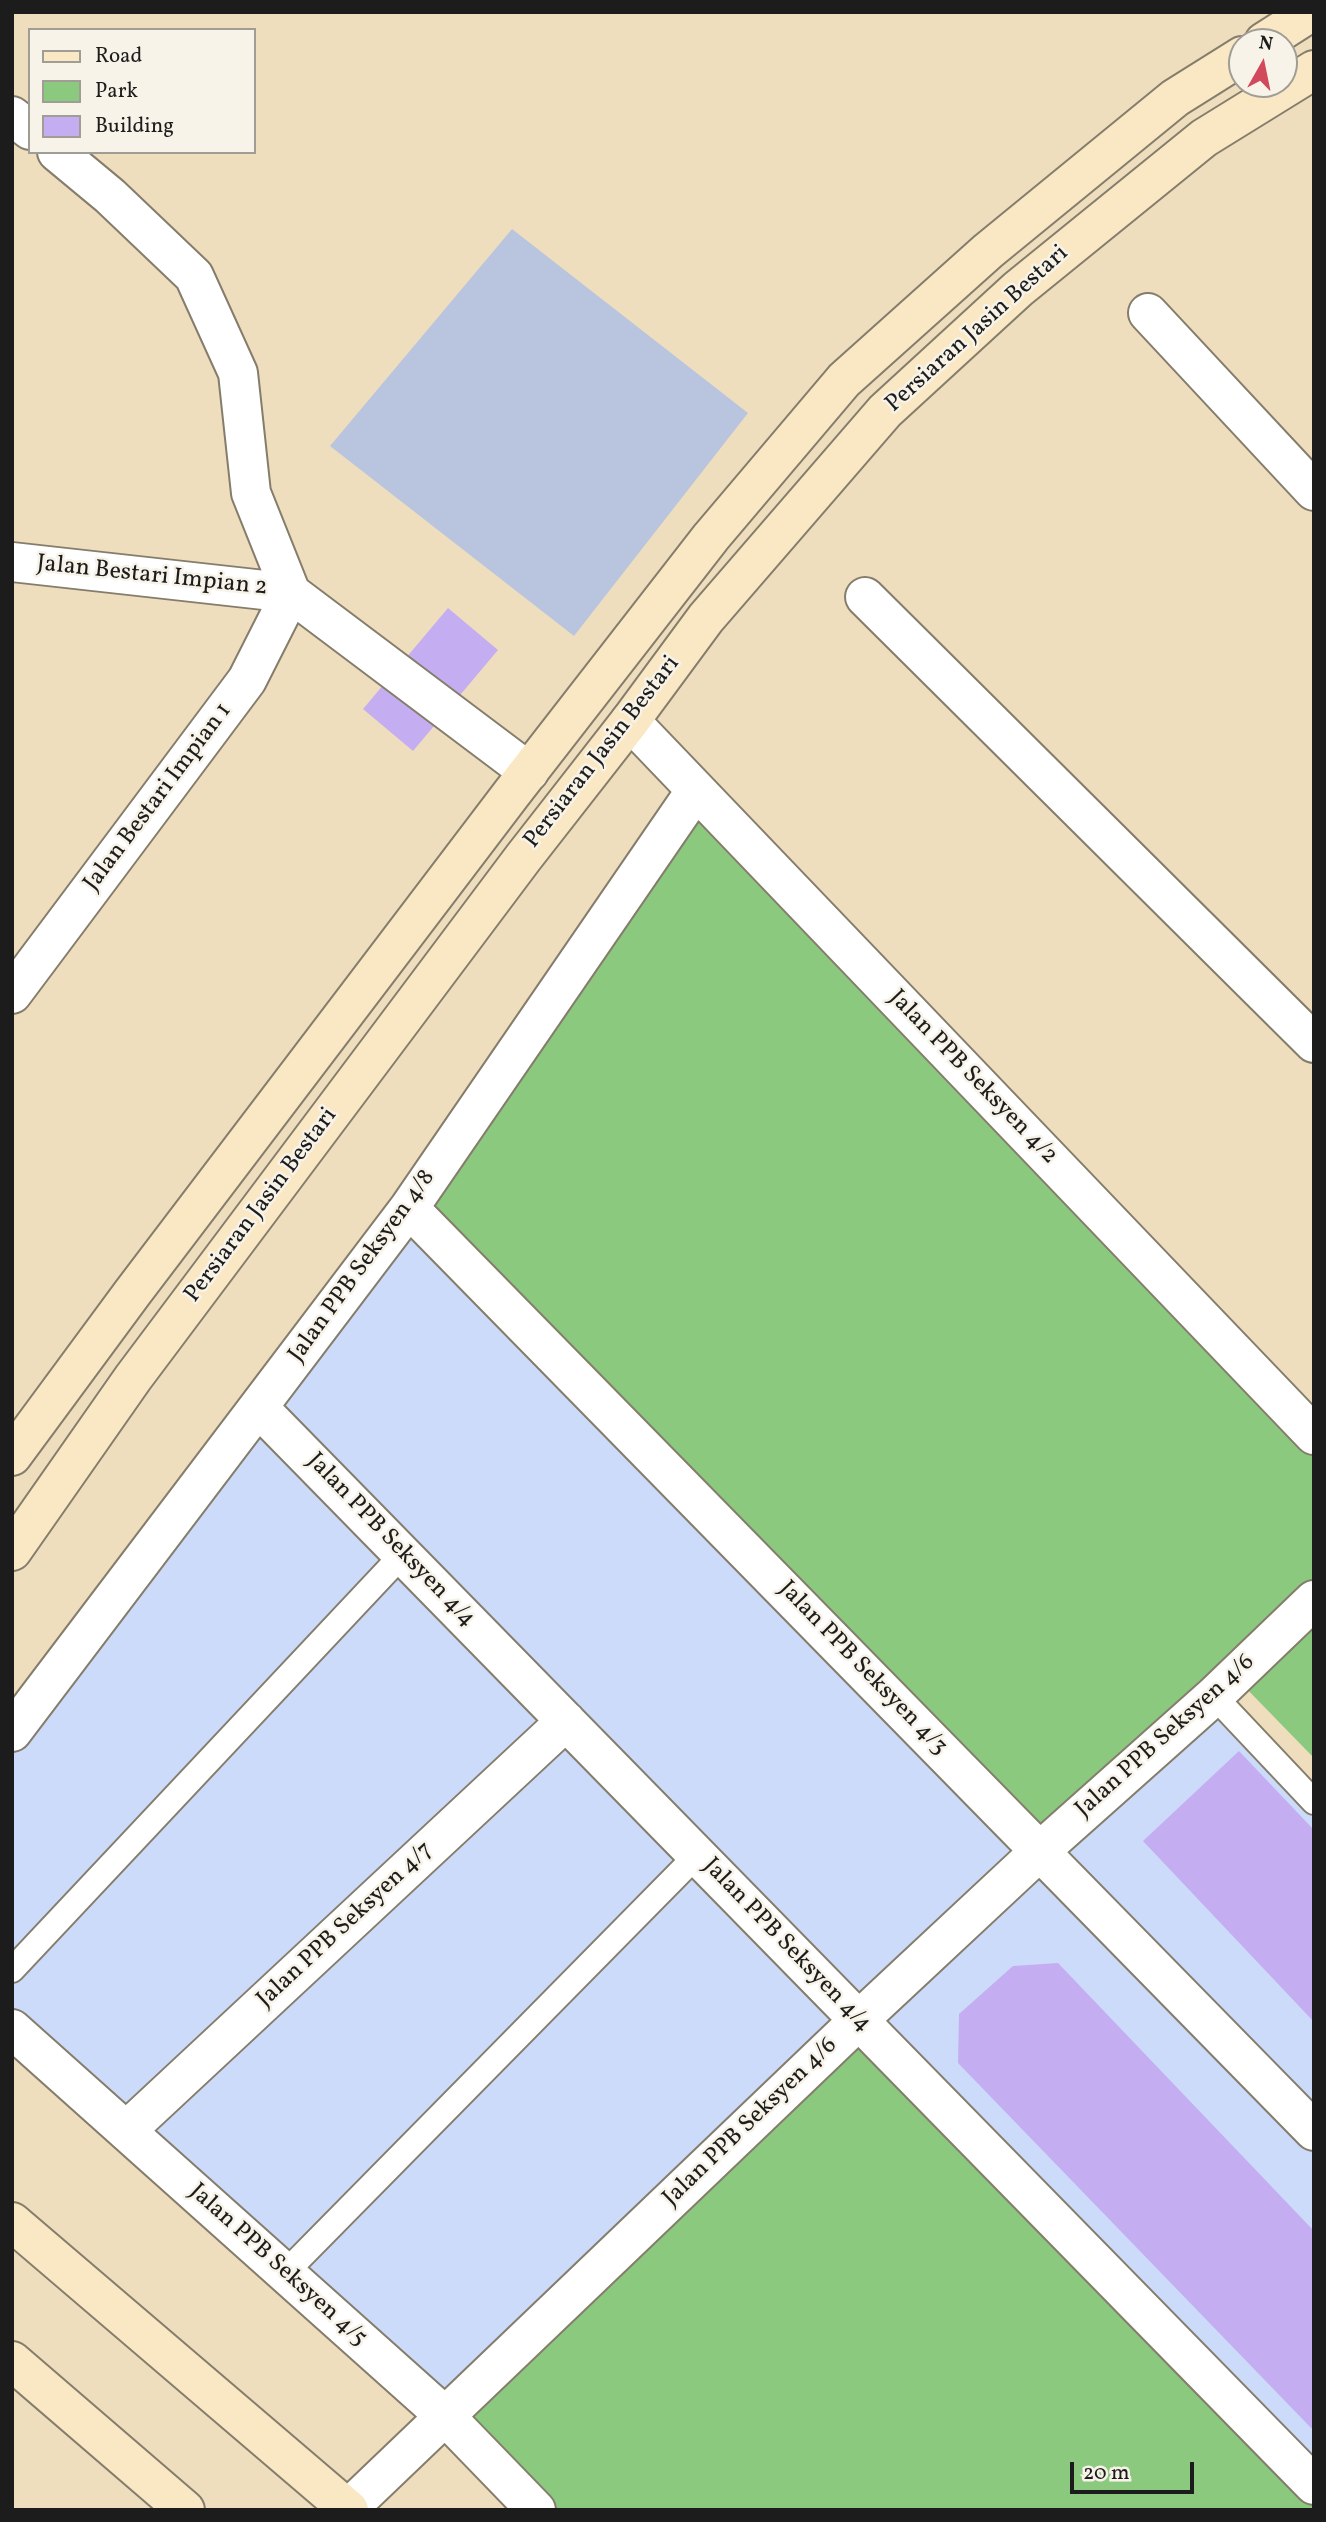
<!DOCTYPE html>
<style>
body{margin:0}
#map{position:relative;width:1326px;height:2522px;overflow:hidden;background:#eedebd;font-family:Vollkorn,serif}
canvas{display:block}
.frame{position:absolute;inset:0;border:14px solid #1c1c1c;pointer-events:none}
.legend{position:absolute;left:28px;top:28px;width:228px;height:126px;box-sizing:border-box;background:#f7f3e8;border:2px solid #9f9d96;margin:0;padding:9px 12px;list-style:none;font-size:21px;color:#1c1c1c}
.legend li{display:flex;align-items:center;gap:14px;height:35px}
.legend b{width:35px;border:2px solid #9f9d96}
.north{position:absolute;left:1228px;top:28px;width:70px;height:70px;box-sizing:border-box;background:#f7f3e8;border:2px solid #9f9d96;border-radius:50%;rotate:9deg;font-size:19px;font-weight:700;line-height:28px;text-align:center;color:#1c1c1c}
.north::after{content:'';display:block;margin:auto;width:24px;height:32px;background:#d1495b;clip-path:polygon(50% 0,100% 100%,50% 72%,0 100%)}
.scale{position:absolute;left:1070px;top:2462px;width:124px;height:32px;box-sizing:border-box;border:4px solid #1c1c1c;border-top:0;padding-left:9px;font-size:21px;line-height:24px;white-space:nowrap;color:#1c1c1c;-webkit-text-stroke:5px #f7f3e8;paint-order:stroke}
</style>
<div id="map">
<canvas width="1326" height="2522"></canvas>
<div class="frame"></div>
<ul class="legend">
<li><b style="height:9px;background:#fae7c3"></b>Road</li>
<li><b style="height:19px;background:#8bc97f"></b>Park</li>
<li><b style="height:19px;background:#c4aef1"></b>Building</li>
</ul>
<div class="north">N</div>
<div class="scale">20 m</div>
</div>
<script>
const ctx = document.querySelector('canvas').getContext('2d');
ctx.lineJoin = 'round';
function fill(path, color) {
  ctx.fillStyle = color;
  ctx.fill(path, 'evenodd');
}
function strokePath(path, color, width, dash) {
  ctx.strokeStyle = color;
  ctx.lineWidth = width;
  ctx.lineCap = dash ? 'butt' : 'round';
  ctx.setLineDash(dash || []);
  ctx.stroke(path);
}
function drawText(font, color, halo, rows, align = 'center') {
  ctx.font = font + ' Vollkorn,serif';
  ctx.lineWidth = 5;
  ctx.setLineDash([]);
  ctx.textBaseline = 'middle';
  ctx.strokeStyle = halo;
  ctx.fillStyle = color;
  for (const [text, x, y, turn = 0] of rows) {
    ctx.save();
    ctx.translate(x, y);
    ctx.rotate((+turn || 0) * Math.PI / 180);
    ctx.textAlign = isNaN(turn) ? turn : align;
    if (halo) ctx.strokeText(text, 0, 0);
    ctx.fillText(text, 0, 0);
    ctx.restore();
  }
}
fill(new Path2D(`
 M 407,1225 L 1226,1699 L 1314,1796 L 1314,2478 L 445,2401 L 12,2009 L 12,1746 Z`), '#cddbfa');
fill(new Path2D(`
 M 512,229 L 748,413 L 574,636 L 330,446 Z`), '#b9c5de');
fill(new Path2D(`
 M 696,803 L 1314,1446 L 1314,1582 L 1039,1828 L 425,1207 Z
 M 1314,1614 L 1314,1758 L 1241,1683 Z
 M 861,2038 L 1314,2501 L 1314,2510 L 555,2510 L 459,2415 Z`), '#8bc97f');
fill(new Path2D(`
 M 448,608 L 498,650 L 413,751 L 363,709 Z
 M 1239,1751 L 1314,1830 L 1314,2022 L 1143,1841 Z
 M 1058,1963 L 1314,2231 L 1314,2431 L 958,2063 L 959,2014 L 1013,1966 Z`), '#c4aef1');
const lane = new Path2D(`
 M 1214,1696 L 1314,1802
 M 12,1970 L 403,1554
 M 285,2273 L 697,1855`);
const street = new Path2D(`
 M 12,116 L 30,130
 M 57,152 L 110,196 L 194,276 L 238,373 L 251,493 L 291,593
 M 1148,313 L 1314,491
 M 12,562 L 291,593
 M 291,593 L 529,772
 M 865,597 L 1314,1043
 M 630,721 L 1314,1435
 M 12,994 L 247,680 L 291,593
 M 409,1208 L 1314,2131
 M 259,1408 L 1314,2485
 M 12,1732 L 409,1208 L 696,790
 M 12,2029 L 445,2416 L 536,2510
 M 126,2131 L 566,1721
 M 348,2509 L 859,2020 L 1040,1851 L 1214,1696 L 1314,1600`);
const secondary = new Path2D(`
 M 1264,42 L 1311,12
 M 12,1456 L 133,1292 L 512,793 L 711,537 L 844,380 L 988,251 L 1175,98 L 1242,56
 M 12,1551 L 133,1378 L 523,858 L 630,721 L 706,618 L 885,411 L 1018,289 L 1204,138 L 1314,70
 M 12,2222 L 349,2510
 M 12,2361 L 185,2510`);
strokePath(lane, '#857d6c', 28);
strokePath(street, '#857d6c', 42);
strokePath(secondary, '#857d6c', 42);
strokePath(lane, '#fff', 24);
strokePath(street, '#fff', 38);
strokePath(secondary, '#fae7c3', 38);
drawText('24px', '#1c1c1c', '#f7f3e8', [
 ["Persiaran Jasin Bestari",978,330,-42],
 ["Jalan Bestari Impian 2",152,577,6],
 ["Persiaran Jasin Bestari",603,753,-52],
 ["Jalan Bestari Impian 1",159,798,-53],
 ["Jalan PPB Seksyen 4/2",972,1078,46],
 ["Persiaran Jasin Bestari",262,1206,-53],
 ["Jalan PPB Seksyen 4/8",363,1267,-54],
 ["Jalan PPB Seksyen 4/4",390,1541,46],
 ["Jalan PPB Seksyen 4/3",862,1669,46],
 ["Jalan PPB Seksyen 4/6",1166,1737,-42],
 ["Jalan PPB Seksyen 4/7",346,1926,-43],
 ["Jalan PPB Seksyen 4/4",786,1946,46],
 ["Jalan PPB Seksyen 4/6",751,2123,-44],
 ["Jalan PPB Seksyen 4/5",277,2266,42]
]);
</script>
